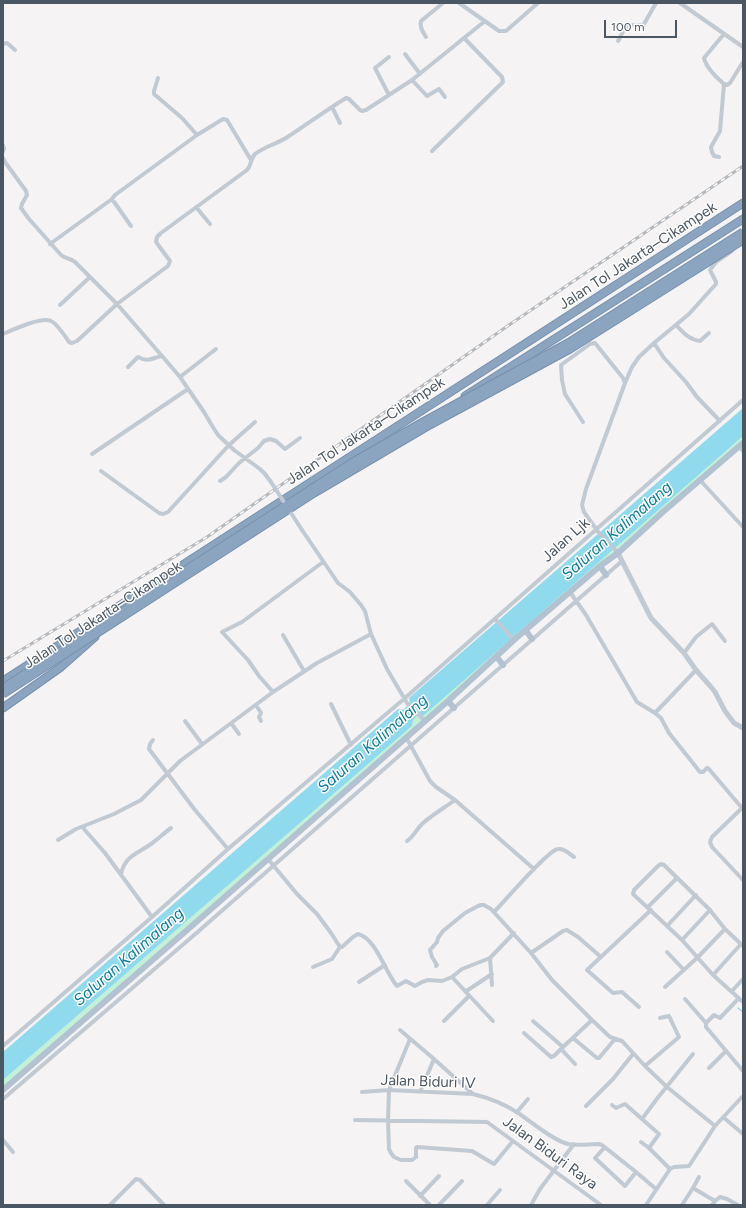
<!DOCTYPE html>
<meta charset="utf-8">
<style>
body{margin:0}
#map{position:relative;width:746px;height:1208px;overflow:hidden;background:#f5f3f3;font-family:Figtree,sans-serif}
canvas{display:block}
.frame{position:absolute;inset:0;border:4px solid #4a5661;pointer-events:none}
.scale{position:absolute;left:604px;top:20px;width:73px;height:18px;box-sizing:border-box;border:2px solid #4a5661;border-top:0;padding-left:5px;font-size:12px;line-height:14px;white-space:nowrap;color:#4a5661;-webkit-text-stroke:3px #fff;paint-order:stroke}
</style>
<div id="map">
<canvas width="746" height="1208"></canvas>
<div class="frame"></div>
<div class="scale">100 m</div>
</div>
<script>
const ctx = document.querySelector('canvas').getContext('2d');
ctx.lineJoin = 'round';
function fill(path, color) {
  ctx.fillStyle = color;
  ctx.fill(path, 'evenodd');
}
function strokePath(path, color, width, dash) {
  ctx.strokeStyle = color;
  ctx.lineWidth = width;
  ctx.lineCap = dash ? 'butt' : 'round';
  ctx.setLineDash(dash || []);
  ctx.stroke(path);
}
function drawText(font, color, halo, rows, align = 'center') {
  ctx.font = font + ' Figtree,sans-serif';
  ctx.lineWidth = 3;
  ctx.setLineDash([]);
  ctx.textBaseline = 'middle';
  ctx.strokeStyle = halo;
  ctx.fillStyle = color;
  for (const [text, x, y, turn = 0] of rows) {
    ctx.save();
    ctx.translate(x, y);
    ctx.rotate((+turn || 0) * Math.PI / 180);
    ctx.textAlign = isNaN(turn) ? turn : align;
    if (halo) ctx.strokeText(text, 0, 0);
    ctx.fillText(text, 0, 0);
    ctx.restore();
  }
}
fill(new Path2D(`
 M 743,436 L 743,443 L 3,1090 L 3,1080 L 412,726 L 413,720 L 418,715 L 423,715 Z`), '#c3f1d5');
fill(new Path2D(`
 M 743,408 L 743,436 L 423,716 L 418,715 L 413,720 L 412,726 L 3,1080 L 3,1052 L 398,709 L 403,710 L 410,703 L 409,698 Z`), '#90daee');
strokePath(new Path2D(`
 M 738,1008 L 743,1012`), '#90daee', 1.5);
const motorway = new Path2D(`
 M 465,396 L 743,219
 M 3,681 L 743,203
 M 3,708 L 61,667 L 95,637`);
strokePath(motorway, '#7690ad', 9);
strokePath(new Path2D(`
 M 459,3 L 499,31 L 506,31 L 538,3
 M 680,3 L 743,47
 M 426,37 C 423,32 419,27 421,21 L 443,3
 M 618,41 C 621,37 623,29 627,26 C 632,23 639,27 644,24 L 656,3
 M 3,44 L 7,43 L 15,50
 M 405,54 L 420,74
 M 389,57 L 375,68 L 389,95
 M 158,78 L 154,91 L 154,94 L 182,118 L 197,135
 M 412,80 L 427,96 L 439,89 L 445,97
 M 724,84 C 717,78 706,67 704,58 L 724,34
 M 724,84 L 727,85 L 730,83 L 743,62
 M 332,107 L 340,123
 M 3,145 L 4,149 L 3,151
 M 432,151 L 503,82 L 502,77 L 464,38
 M 719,157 L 714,156 L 712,152 L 711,147 L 720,131 L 724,84
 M 3,158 L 5,162 L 26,191 L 27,195 L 22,204 L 21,208 L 29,219 L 61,255 C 66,259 70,258 75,262 L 117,304 L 162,356 L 180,377 L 204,412 L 211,424 L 218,435 L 234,450 L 260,469 L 265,474 L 271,482
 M 112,199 L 131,226
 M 196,207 L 210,224
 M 50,244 L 112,199 L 115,195 L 197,135 L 223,119 L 227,120 L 251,160
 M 60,305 L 90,277
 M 676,325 C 683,332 689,340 700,341 L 709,333
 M 3,334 C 12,330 42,316 51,321 C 56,323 66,337 69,342 L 72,343 L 77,341 L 117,304 L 168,266 L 170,261 L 156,242 L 157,237 L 161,233 L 247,170 C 252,165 250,159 255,154 C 264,147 276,144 286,138 C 306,125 325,111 346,98 L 349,99 L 360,110 L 362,111 L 366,110 L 412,80 L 485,21
 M 654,343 L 664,358 L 686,382 L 697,397 L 720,421
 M 128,367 L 138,357 C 149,363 151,358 162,356
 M 180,377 L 216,349
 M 625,383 L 632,367 L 639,357 L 654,343 L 689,314 L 716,284 L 716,282 L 710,270 L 716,262 L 732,251
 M 583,422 L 565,394 L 562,380 L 561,365 L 590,344 L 595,343 L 623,378 L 625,383 L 586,489 L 582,505 L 584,512 L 599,533 L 618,553
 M 739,446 L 743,451
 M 92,454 L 188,389
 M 101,471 L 159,513 L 163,514 L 168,512 L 229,445 L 255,422
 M 700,480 L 743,527
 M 220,481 L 226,477 L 239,463 L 258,448 L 264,441 L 270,439 L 276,441 L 285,449 L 300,438
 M 302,530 L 338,583 L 350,592 L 361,605 L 365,611 L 371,634 L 387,669 L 407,703 L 425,721
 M 570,592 L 586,615 L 637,702 L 655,713 L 661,718 L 669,733 L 700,772 L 703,772 L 707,768 L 708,768 L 742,808
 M 495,619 L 514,640
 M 283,635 L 304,671
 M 684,653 L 696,637 L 712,624 L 725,641
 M 273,692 L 259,676 L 248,660 L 222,632 L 242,622 L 323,562
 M 331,704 L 351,745
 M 256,705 L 261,713 L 259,717 L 261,721
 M 655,713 L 696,670
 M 185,721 L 202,744
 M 231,723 L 239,734
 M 406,737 L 430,781 L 436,787 L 455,800 L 534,869
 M 153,740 L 150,744 L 149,749 L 195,810 L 228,849
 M 742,808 L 712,837 L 710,842 L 712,847 L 743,880
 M 84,826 L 84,829 L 105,853 L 152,917
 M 58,840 L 76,829 L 114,814 L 141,800 L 180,761 L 273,692 L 317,663 L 371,634
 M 407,841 C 414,836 416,830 422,824 C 432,815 444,808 455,800
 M 268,859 L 297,894 L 317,914 L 331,933 L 340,947 L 342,947 L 353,937 L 358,934 C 376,938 386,974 397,986 L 406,981 L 415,986 L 422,982 L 428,980 L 442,981 L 452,977 L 462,969 L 490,958
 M 121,874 C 125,856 137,854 151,844 C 158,839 164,833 171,828
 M 648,907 L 677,878
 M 494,912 C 504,902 548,850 558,849 C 565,848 569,854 574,857
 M 668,925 L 696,895
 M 682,940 L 710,910
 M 743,946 L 725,929 L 710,910 L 664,865 L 661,864 L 658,866 L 634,890 L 633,894 L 682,940 L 713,975 L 743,1002
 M 667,952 L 684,970
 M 531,953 L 563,931 L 567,930 L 578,937 L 601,957
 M 436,966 L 437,965 L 432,957 L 430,950 L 437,942 L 438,938 L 443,931 L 465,913 L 478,906 L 481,905 L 484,905 L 491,909 L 531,953 L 552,980 L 592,1020 L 610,1037 L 622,1041 L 645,1066 L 667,1087 L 715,1126
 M 313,967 L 332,959 L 340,947
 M 713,975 L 741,944
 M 452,977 L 465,991 L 468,990 L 492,974
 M 359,982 L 385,965
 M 492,985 L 490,958 L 514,933
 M 665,987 L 697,958 L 725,929
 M 464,990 L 493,1021
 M 732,991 L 743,979
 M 685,999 L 706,1023 L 706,1027 L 743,1071
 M 639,1007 L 622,992 L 613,993 L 587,970 L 651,910
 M 444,1021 L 469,996
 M 533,1021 L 563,1047 L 592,1020
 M 706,1023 L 714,1015 L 720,1018 L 739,998
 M 400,1030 L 434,1059 L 473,1094
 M 524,1033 L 551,1057 L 554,1056 L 563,1047
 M 573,1038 L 597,1058 L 599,1058 L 615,1039
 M 410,1039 L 389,1090 L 388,1121 L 389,1149 L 391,1153 L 394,1157 L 401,1160 L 412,1160 L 416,1157 L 416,1148 L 417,1147 L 472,1151 L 494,1164 L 513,1141
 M 3,1046 L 152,917 L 228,849 L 405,698 L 743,400
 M 561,1049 L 575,1064
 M 645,1066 L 679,1037 L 669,1016 L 660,1018
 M 709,1068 L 726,1051
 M 362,1092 L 389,1090 L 473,1094 C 489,1098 505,1104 518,1113 C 532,1122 552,1140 568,1144 C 578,1146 589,1144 599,1144 L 602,1145 L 636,1172 L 656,1189
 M 420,1092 L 434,1059
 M 3,1099 L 193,936 L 622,561
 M 612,1105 L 616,1108 L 625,1104 L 659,1134 L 649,1148 L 670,1169
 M 586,1106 L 613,1079 L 633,1054
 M 517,1112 L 528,1099
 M 723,1117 L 743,1134
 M 642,1119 L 656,1100 L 693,1054
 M 355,1120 L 487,1122 L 601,1205
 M 3,1140 L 13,1152
 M 641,1142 L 649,1148
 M 605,1147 L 595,1158 L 625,1186 L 636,1172
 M 406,1181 L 430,1205
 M 693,1188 L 715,1201
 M 420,1196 L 439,1176
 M 110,1205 L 136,1179 L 140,1180 L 164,1205
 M 439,1205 L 462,1181
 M 487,1205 L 500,1190
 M 531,1205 L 540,1189 L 574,1144
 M 646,1205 L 670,1169 L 674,1167 L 689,1166 L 715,1126 L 742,1097
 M 682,1205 L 693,1188 L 699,1177
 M 712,1205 L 715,1201 L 720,1197 L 727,1199 L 738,1205`), '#c1cad2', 4);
strokePath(new Path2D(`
 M 618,553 L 651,618 L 684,653 L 696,670 L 711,687 L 715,692 L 725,711 L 734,723 L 743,728`), '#c1cad2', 5);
strokePath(new Path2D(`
 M 600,566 L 606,575
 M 526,631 L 532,639
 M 497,657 L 503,665
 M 448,701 L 454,708
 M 3,1090 L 194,924 L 448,701 L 514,640 L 600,566 L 618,553 L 664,511 L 743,443`), '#b3c2d1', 6);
strokePath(motorway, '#8ba5c1', 7);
const rail = new Path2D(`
 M 3,661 L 207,537 L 509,325 L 743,166`);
strokePath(rail, '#b5b8bd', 3);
strokePath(rail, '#fff', 1.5, [4.5]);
const motorwayBridge = new Path2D(`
 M 3,688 L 353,462 L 423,422 L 568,343 L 743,232
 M 3,694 L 314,493 L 426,427 L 570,349 L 743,240`);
strokePath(motorwayBridge, '#7690ad', 9, []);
strokePath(new Path2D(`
 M 271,482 L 302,530`), '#c1cad2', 4);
strokePath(motorwayBridge, '#8ba5c1', 7);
drawText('15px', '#4a5661', '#fff', [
 ["Jalan Tol Jakarta–Cikampek",638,256,-33],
 ["Jalan Tol Jakarta–Cikampek",366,431,-33],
 ["Jalan Ljk",566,540,-42],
 ["Jalan Tol Jakarta–Cikampek",103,615,-33],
 ["Jalan Biduri IV",428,1082,2],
 ["Jalan Biduri Raya",550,1153,36]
]);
drawText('italic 16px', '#0c7c9b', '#fff', [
 ["Saluran Kalimalang",617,531,-41],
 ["Saluran Kalimalang",373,744,-41],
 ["Saluran Kalimalang",129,957,-41]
]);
</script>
